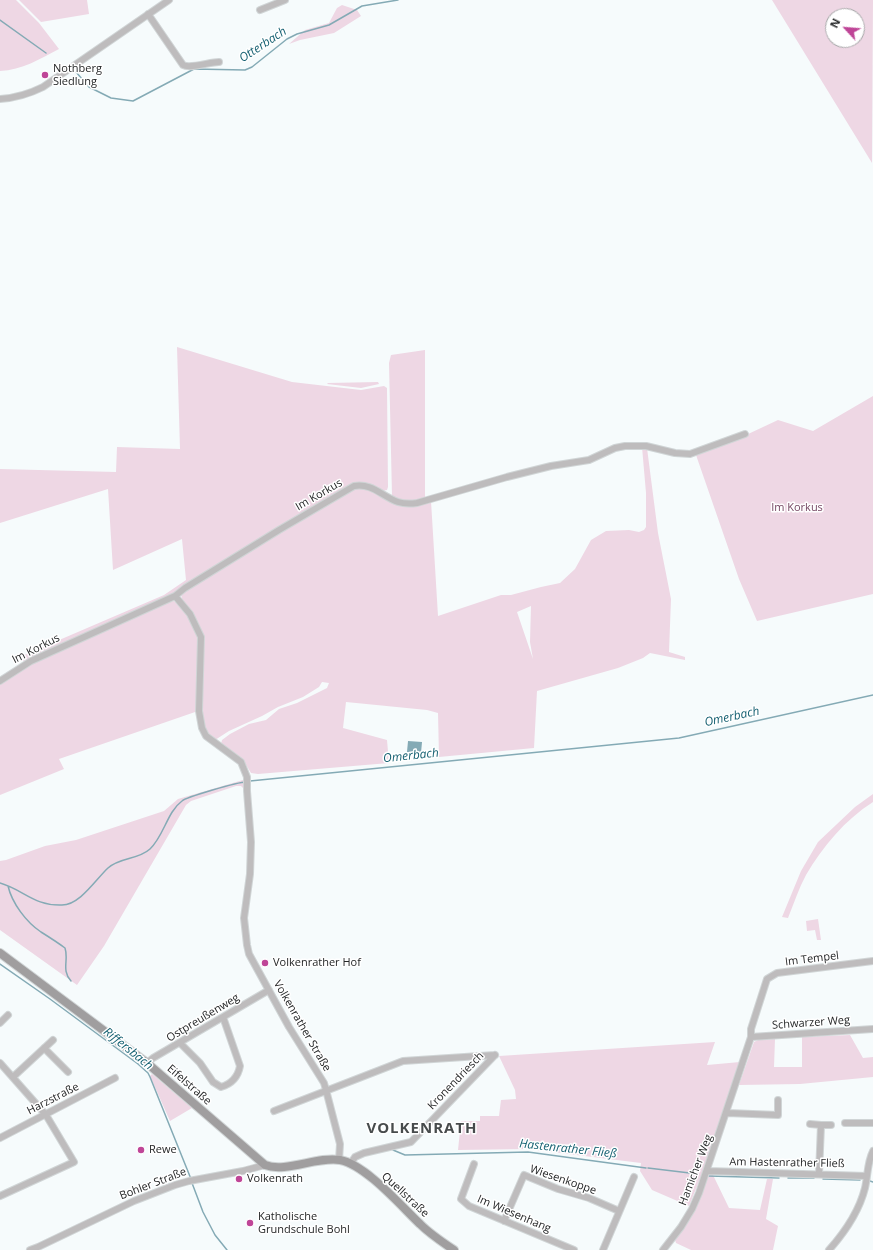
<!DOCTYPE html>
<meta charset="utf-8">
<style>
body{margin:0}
#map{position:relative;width:873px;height:1250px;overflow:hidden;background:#f6fbfc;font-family:"Open Sans",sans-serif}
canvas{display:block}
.north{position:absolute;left:825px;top:8px;width:40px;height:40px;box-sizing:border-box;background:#fff;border:1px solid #a7a8a9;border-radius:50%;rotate:296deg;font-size:11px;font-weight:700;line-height:16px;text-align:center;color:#242627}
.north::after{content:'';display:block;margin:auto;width:14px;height:18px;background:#bf4597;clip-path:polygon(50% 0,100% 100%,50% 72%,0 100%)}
</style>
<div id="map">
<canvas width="873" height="1250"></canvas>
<div class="north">N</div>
</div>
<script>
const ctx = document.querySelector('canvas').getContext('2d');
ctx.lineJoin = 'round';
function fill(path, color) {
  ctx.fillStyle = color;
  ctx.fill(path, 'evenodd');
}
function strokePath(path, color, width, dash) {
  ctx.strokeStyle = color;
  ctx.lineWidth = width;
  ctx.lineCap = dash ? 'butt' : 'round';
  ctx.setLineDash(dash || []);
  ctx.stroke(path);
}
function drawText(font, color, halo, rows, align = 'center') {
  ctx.font = font + ' "Open Sans",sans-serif';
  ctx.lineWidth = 3;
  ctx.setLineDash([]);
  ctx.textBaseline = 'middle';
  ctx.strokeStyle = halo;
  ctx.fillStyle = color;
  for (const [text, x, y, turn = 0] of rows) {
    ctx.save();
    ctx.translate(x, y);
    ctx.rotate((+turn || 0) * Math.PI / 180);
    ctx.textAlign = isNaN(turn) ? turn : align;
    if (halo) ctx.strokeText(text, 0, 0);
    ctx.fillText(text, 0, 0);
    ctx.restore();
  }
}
fill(new Path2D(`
 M 0,0 L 16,0 L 39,23 L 59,49 C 40,59 22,70 0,71 Z
 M 19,0 L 87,0 L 89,14 L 41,22 Z
 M 772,0 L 873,0 L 872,163 ZM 833,16 L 857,16 L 857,40 L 833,40 Z
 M 342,5 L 357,10 L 361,16 L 334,33 L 300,40 L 289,44 L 305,30 L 329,23 L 337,8 Z
 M 177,347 L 292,382 L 361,390 L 384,386 L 387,388 L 388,487 L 387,490 L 383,491 C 371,484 367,481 353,484 L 173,594 L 24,661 L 15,659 L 164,595 L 186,580 L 182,539 L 113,570 L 108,489 L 0,523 L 0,469 L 116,472 L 117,447 L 180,449 Z
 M 425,350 L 425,500 C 412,501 404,502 392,496 L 389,363 L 391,355 Z
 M 378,382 L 379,384 L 361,388 L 327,384 L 328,383 Z
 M 873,396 L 873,594 L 757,621 L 739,579 L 696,455 L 698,453 L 746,435 L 778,420 L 813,431 Z
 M 642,447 L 647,448 L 658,533 L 671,599 L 669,652 L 685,657 L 685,660 L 650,653 L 643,658 L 618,668 L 537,691 L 534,748 L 439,757 L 438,713 L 427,710 L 346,702 L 343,728 L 387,740 L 389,763 L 258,774 L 251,773 L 243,760 L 221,744 L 222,740 L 230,734 L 249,724 L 266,720 L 279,709 L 297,703 L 327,688 L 329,683 L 322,682 L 319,687 L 303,697 L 278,707 L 262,716 L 229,731 L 215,740 L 208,735 L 204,727 L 202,711 L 203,636 L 182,600 L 181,594 L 280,531 L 355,488 L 368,488 L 399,504 L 431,501 L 438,616 L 501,595 L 511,595 L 541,587 L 560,583 L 575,569 L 591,540 L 606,531 L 629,530 L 639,532 L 644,530 L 646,527 L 646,493 ZM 531,606 L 530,642 L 533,659 L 517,612 Z
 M 174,601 L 190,615 L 198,635 L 198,711 L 59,759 L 64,769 L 0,795 L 0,683 L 26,666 L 167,602 Z
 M 243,780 L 245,781 L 245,790 L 241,786 L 236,786 L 191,801 L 186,805 L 104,946 L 77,985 L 0,930 L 0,861 L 6,860 L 45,846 L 76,840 L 164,811 L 178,799 Z
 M 873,794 L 873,802 C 845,820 823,846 806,875 C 799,888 794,903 788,918 L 782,917 L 801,871 L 818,842 L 855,807 Z
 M 818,919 L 821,940 L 817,940 L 815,930 L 807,931 L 806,921 Z
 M 850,1035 L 863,1058 L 873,1057 L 873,1077 L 800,1084 L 739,1085 L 754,1042 L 758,1040 L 775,1039 L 774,1067 L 802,1067 L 802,1037 Z
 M 715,1042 L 707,1065 L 740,1062 L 704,1169 L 689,1206 L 652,1190 L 640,1171 L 641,1163 L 528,1149 L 458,1150 L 461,1121 L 480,1121 L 480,1116 L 499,1116 L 501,1100 L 516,1099 L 515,1090 L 499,1056 Z
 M 152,1074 L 192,1108 L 170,1121 L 150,1076 Z
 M 712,1174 L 713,1175 L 729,1208 L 760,1210 L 767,1179 L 773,1179 L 766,1219 L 778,1226 L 773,1250 L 691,1250 L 676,1243 L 675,1240 L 694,1210 L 708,1177 Z`), '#eed7e4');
fill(new Path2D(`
 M 408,741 L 422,742 L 421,753 L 407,752 Z`), '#84aab5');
strokePath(new Path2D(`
 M 0,20 L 46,53
 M 76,72 L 89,87 L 111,98 L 133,101 L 194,69 L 245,70 L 252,67 L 287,39 L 297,34 L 329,25 L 362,6 L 398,0
 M 250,781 L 679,738 L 873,695
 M 0,883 C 24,890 34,906 62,905 C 80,905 96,879 108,868 C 120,857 138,860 150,849 C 164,836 167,812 182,801 C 186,797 238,782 246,782
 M 8,886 C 12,903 26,922 41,932 C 49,937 57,942 65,948 C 69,960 61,970 71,981
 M 0,964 L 50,999 L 138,1064 L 148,1073 L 150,1077 L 191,1179
 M 393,1150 L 405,1155 L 528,1152 L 646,1168
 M 648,1168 L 698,1174
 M 709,1176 L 779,1178
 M 788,1178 L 814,1178
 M 823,1179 L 860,1180
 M 870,1181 L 873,1182
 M 192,1183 L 203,1212 L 215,1235 L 227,1250`), '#84aab5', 1.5);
const minor = new Path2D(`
 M 260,10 L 285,0
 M 148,14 L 183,65 C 190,69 210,62 219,62
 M 0,99 C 16,98 29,94 43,87 L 169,0
 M 175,596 L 190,614 L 201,637 L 199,711 L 202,728 L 206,736 L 241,762 L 247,777 L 247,791 L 251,842 L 250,874 L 244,918 L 247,945 L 249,954 L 289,1027 L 324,1083 L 326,1090 L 340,1144 L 339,1160
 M 0,681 L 31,661 L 175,596 L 185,588 L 279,530 L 354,486 C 373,483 381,496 398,502 C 404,504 410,504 417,503 L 507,477 L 551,466 L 589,460 L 615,448 L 625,446 L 646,446 L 675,453 L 690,454 L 745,434
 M 0,1023 L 8,1015
 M 751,1037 L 873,1029
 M 180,1043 L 200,1063 L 213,1082 L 221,1087 C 231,1084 238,1077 240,1066 L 223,1017
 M 44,1048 L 68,1072
 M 0,1063 L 46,1115 L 74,1162 L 0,1196
 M 147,1063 L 153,1058 L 269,990
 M 13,1077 L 53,1040
 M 274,1111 L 403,1061 L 495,1055
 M 727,1113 L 778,1115 L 778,1100
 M 845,1123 L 873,1123
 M 810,1124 L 821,1125
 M 0,1138 L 115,1078
 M 351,1163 L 355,1157 L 364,1153 L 411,1142 L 495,1055
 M 474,1164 L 461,1199 L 469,1206 L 574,1250
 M 708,1171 L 866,1176
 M 819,1174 L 821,1125 L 831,1125
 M 504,1221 L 524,1175 L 558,1189 L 589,1198 L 619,1211
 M 30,1250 L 38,1247 L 134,1201 L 175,1185 L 189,1181 L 243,1171 L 265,1165
 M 603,1250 L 634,1177
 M 663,1250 L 681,1227 L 692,1209 L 699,1193 L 751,1037 L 751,1029 L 767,979 L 777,973 L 873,961
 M 829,1250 C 845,1232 859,1212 865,1188 C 868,1175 867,1163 873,1151`);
const secondary = new Path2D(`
 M 0,953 L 147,1063 L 265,1165 C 286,1173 317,1156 340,1160 C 366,1165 401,1206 420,1224 C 430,1234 442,1242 454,1250`);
strokePath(minor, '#d0d5d6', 8);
strokePath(secondary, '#d0d5d6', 10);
strokePath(minor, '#bebcbd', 6);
strokePath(secondary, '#a09e9f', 8);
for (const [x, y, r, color] of [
 [45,75,4,"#bf4597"],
 [265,963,4,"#bf4597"],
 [141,1150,4,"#bf4597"],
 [239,1179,4,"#bf4597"],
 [250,1223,4,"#bf4597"]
]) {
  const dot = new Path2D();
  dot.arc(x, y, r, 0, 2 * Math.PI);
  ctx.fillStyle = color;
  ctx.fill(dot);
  strokePath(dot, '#fff', 1.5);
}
drawText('11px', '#242627', '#fff', [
 ["Nothberg",53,69],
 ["Siedlung",53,82],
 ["Volkenrather Hof",273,963],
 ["Rewe",149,1150],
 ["Volkenrath",247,1179],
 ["Katholische",258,1217],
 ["Grundschule Bohl",258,1230]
], 'left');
drawText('11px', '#242627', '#fff', [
 ["Im Korkus",319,495,-30],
 ["Im Korkus",36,649,-27],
 ["Im Tempel",812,959,-7],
 ["Ostpreußenweg",203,1018,-31],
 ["Schwarzer Weg",811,1023,-4],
 ["Volkenrather Straße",302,1026,60],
 ["Kronendriesch",456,1081,-46],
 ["Eifelstraße",189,1085,41],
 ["Harzstraße",53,1099,-27],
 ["Am Hastenrather Fließ",787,1163,1],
 ["Hamicher Weg",696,1170,-69],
 ["Wiesenkoppe",563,1180,19],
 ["Bohler Straße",153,1184,-21],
 ["Quellstraße",405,1195,43],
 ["Im Wiesenhang",514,1214,23]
]);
drawText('11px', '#754763', '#fff', [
 ["Im Korkus",797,508]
]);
drawText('italic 12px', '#166172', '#fff', [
 ["Otterbach",263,45,-33],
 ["Omerbach",732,717,-12],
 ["Omerbach",411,756,-6],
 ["Riffersbach",128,1049,39],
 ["Hastenrather Fließ",568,1149,6]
]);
ctx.letterSpacing = '1px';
drawText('bold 15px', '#474b4c', '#fff', [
 ["VOLKENRATH",422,1129]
]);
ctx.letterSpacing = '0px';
</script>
